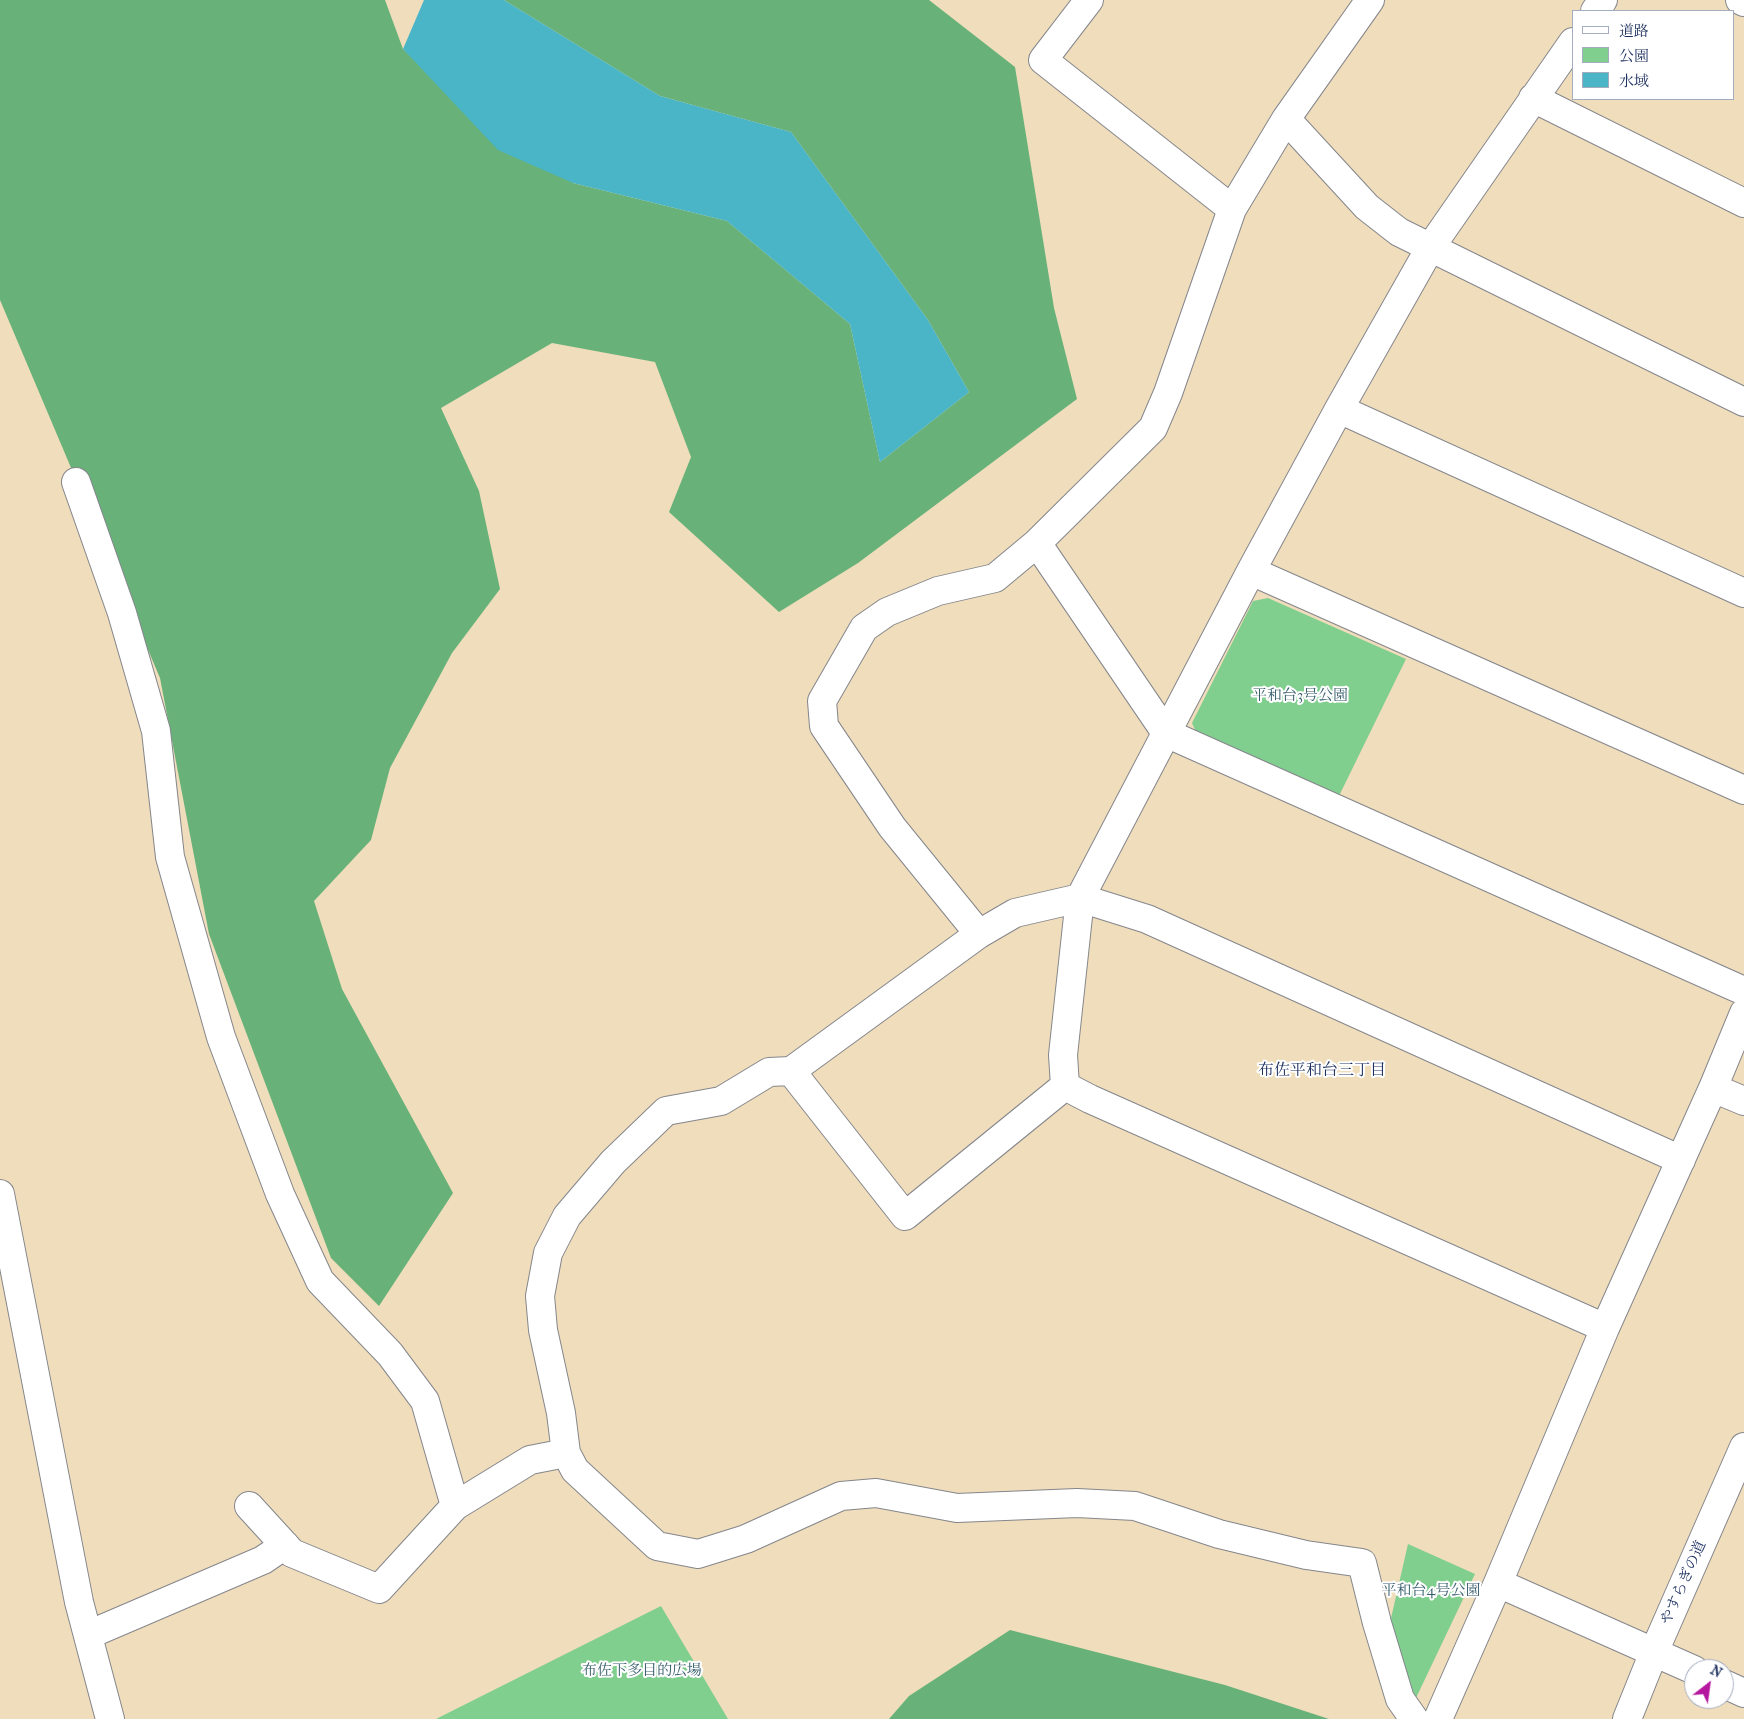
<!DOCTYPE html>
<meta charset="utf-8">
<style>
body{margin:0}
#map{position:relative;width:1744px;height:1719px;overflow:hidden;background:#efddbb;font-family:"IM FELL French Canon","Noto Serif JP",serif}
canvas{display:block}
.legend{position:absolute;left:1572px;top:10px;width:162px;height:90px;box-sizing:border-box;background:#fff;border:1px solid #a4acbf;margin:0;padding:6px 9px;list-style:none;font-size:15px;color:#1b2f5e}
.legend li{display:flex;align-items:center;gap:10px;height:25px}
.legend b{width:25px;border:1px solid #a4acbf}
.north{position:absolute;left:1684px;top:1659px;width:50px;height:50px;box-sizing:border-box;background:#fff;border:1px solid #a4acbf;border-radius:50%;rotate:30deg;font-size:14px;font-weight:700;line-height:20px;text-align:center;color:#1b2f5e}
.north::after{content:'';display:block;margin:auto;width:18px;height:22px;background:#b5179e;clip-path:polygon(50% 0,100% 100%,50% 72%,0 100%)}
</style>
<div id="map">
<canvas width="1744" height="1719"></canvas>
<ul class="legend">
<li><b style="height:6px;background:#fff"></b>道路</li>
<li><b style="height:14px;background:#80cf8f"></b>公園</li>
<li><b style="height:14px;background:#49b5c6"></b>水域</li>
</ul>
<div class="north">N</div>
</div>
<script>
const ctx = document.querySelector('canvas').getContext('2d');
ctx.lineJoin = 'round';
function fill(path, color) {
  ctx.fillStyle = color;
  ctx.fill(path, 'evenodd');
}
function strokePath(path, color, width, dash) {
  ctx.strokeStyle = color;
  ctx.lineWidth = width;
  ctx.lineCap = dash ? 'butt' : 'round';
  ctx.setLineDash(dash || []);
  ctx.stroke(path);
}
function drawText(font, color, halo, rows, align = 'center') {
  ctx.font = font + ' "IM FELL French Canon","Noto Serif JP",serif';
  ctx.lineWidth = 4;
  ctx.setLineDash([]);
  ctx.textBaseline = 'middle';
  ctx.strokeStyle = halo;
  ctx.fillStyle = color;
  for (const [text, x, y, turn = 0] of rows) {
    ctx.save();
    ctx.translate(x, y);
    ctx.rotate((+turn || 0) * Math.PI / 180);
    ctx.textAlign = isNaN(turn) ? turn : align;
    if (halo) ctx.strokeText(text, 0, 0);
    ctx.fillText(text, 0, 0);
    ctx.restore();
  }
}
fill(new Path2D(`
 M 1268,598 L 1406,659 L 1338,798 L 1196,732 L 1192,723 L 1253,601 Z
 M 1408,1544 L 1475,1574 L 1416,1698 L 1389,1638 L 1389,1627 Z
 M 661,1606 L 728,1719 L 436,1719 Z`), '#80cf8f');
fill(new Path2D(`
 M 0,0 L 385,0 L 403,49 L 573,183 L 727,221 L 850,324 L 880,462 L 969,392 L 928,320 L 791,132 L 660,96 L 504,0 L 929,0 L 1015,67 L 1054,308 L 1077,399 L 858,563 L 779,612 L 669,512 L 691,457 L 655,362 L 552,343 L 441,408 L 479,491 L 500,589 L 452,653 L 390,768 L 371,840 L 314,901 L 342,989 L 453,1193 L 379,1306 L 331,1258 L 209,934 L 160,678 L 0,300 Z
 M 1010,1630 L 1225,1685 L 1329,1719 L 889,1719 L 909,1696 Z`), '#68b27a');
fill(new Path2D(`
 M 424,0 L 504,0 L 660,96 L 791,132 L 928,320 L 969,392 L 880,462 L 850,324 L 727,221 L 573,183 L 498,150 L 403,49 Z`), '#49b5c6');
const minor = new Path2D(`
 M 1089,0 L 1043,60 L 1232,209
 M 1370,0 L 1286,119 L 1232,209 L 1168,393 L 1153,428 L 1037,543 L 995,578 L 938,591 L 887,612 L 864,628 L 822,701 L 824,726 L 892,827 L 979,934 L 1015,913 L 1080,898 L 1147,919 L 1681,1160
 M 1740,0 L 1744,2
 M 1595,11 L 1603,0
 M 1573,42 L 1430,248 L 1339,409 L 1251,571 L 1080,898 L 1063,1055 L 1065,1086 L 1090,1099 L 1605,1328
 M 1533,98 L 1744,203
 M 1286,119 L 1367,207 L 1399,232 L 1744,402
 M 1339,409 L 1744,593
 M 76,482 L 122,613 L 156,731 L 170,857 L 221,1037 L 280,1194 L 320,1281 L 390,1354 L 425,1401 L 455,1506
 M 1037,543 L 1166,733 L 1744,991
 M 1251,571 L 1744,790
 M 979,934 L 791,1071 L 905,1216 L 1065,1086
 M 791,1071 L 769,1072 L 721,1101 L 666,1111 L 613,1162 L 567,1216 L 548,1253 L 540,1296 L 543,1330 L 561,1413 L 566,1453 L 575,1470 L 657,1546 L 698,1554 L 746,1539 L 841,1496 L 876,1493 L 957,1508 L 1077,1503 L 1135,1506 L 1219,1534 L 1306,1555 L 1362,1563 L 1377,1623 L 1400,1699 L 1414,1719
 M 1713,1088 L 1744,1101
 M 0,1194 L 79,1602 L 110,1719
 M 249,1506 L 292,1553 L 379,1589 L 455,1506 L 530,1460 L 566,1453
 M 1498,1583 L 1694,1670
 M 88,1635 L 263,1560 L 285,1545
 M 1724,1684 L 1744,1693
 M 1438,1719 L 1498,1583 L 1605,1328 L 1713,1088 L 1744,1013
 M 1627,1719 L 1654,1652 L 1744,1447`);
strokePath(minor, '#85868c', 30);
strokePath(minor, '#fff', 28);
drawText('15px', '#395f6d', '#fff', [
 ["平和台3号公園",1300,696],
 ["平和台4号公園",1431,1591],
 ["布佐下多目的広場",642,1671]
]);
drawText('15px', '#1b2f5e', '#fff', [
 ["やすらぎの道",1684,1583,-66]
]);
drawText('16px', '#1b2f5e', '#fff', [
 ["布佐平和台三丁目",1322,1071]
]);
</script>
